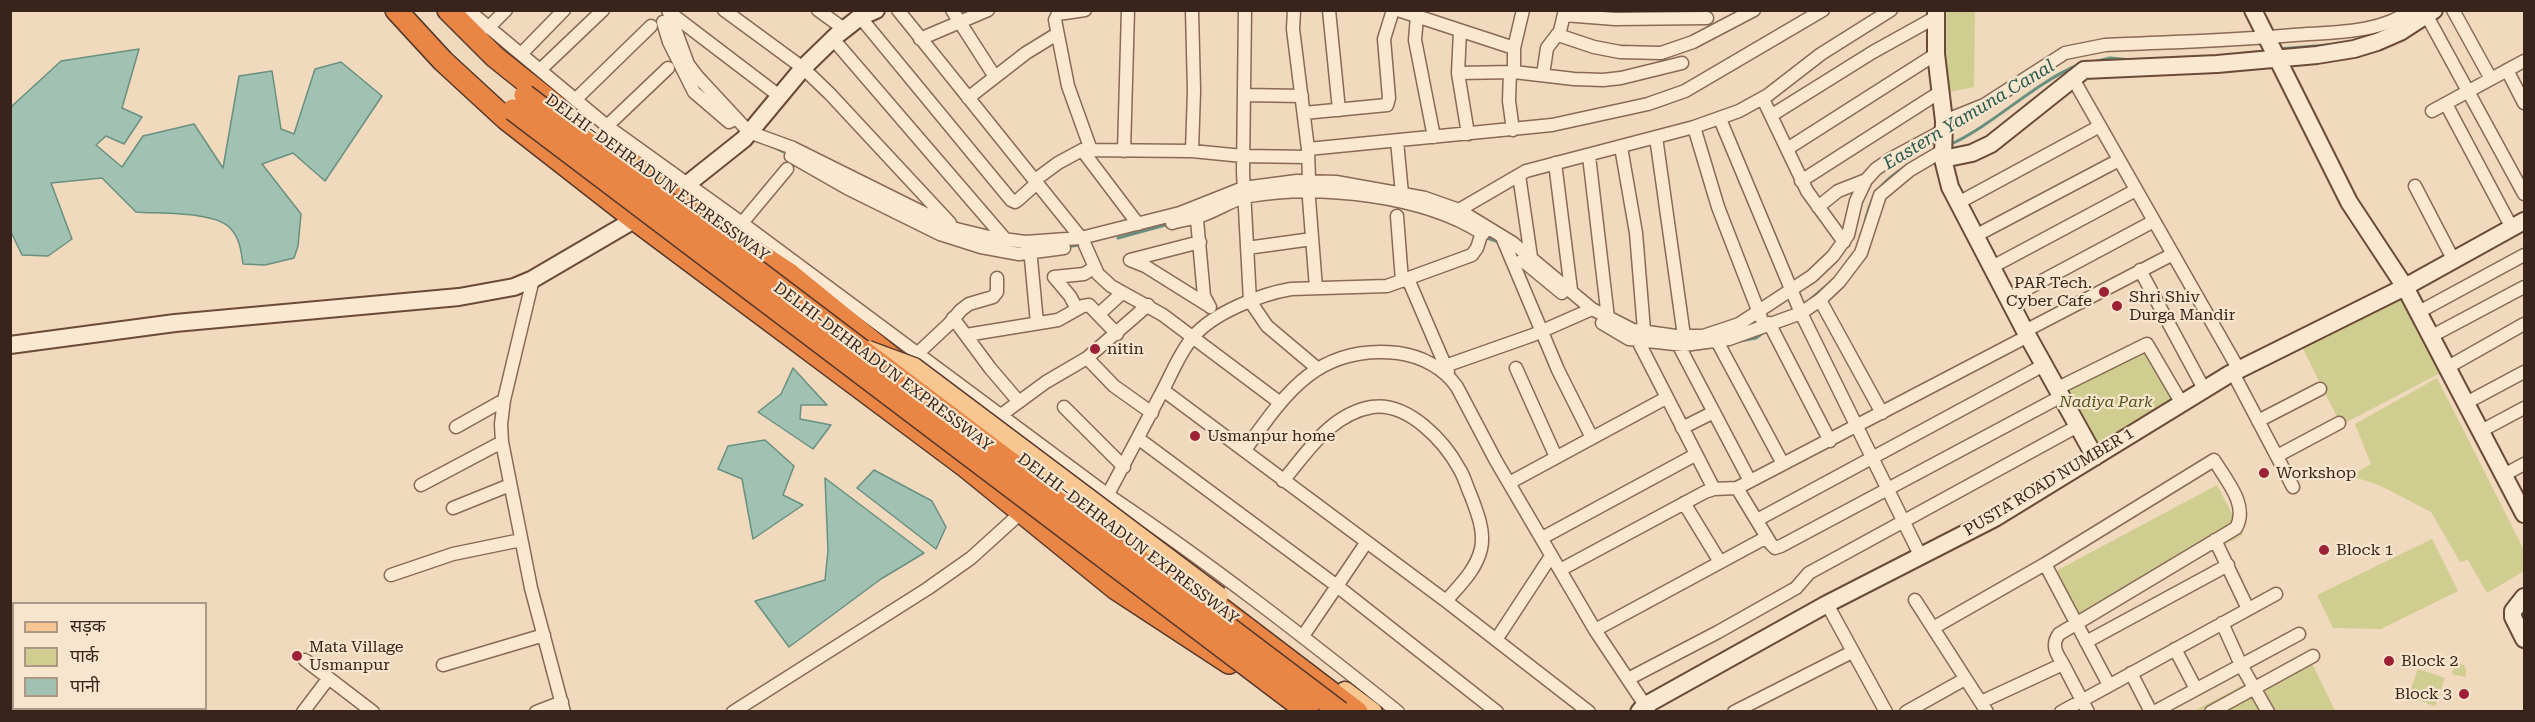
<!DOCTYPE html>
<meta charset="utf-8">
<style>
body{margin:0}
#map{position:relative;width:2535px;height:722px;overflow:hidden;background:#f1d9bd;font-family:"Roboto Serif","Noto Sans Devanagari",serif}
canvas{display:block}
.frame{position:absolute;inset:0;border:12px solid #38241b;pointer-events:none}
.legend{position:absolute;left:12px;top:602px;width:195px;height:108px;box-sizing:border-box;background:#f8e5cd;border:2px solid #ab9886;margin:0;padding:8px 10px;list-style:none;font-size:18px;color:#38241b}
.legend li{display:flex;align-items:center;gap:12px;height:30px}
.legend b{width:30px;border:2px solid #ab9886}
</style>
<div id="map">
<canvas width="2535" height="722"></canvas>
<div class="frame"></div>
<ul class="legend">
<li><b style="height:8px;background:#f8c791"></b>सड़क</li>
<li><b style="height:16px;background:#d0cd91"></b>पार्क</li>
<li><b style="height:16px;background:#a1c2b3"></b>पानी</li>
</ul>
</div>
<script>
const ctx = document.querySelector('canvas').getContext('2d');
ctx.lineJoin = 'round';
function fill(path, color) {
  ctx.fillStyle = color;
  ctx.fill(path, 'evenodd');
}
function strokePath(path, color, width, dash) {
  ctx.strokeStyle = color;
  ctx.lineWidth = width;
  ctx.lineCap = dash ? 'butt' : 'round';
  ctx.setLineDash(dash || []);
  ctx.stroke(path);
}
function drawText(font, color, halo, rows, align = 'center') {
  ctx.font = font + ' "Roboto Serif",serif';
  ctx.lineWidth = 4.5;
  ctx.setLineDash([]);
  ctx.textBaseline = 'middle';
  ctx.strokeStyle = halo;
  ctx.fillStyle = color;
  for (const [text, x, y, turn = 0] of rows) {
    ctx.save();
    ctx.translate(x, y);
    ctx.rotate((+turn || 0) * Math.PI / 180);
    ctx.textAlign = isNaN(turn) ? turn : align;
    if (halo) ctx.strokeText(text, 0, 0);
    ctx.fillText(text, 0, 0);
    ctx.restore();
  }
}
fill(new Path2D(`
 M 1940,11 L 1975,11 L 1974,87 L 1944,93 Z
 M 2406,288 L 2448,369 L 2341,425 L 2298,339 Z
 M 2150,347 L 2177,402 L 2090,448 L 2056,389 Z
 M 2437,378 L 2524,550 L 2524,571 L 2487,593 L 2468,560 L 2460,562 L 2431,512 L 2381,486 L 2351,476 L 2371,464 L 2355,424 Z
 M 2217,485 L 2243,535 L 2082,621 L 2056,571 Z
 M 2432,539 L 2458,591 L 2381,629 L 2333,628 L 2317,595 Z
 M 2311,661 L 2335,711 L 2274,711 L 2262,686 Z
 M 2455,662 L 2464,665 L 2466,670 L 2466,677 L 2452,674 Z
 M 2418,669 L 2445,678 L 2435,706 L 2408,697 Z
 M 2251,681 L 2268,712 L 2192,712 Z`), '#d0cd91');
const water = new Path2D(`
 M 139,49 L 122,108 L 142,117 L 124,144 L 106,136 L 96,145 L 122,167 L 143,136 L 194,124 L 223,168 L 239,76 L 272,71 L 281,129 L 294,134 L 315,69 L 341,62 L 382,96 L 325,181 L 293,153 L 262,164 L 301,214 L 298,246 L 294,258 L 265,265 L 243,264 C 241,251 240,239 231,229 C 217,211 159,214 136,212 L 102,178 L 51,183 L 72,239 L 48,256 L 22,255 L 11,232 L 11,107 L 61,61 Z
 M 793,368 L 827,405 L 801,405 L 800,419 L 831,425 L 813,449 L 758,412 L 781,394 Z
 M 765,440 L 794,466 L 783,495 L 803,505 L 753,539 L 742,479 L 718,469 L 728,446 Z
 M 874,470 L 932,501 L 946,527 L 936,549 L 857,488 Z
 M 825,478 L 924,553 L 881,579 L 789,647 L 755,601 L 825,580 L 828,551 Z`);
fill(water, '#a1c2b3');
strokePath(water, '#689080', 1.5);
strokePath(new Path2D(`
 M 2278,49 L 2328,45
 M 2237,54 L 2266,51
 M 2093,62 L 2110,58 L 2131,60
 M 769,145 L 788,154
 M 1949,145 C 1995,124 2031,85 2078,65
 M 1864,228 C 1869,196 1881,181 1908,165
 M 1484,237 L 1499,242
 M 1118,238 L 1169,224
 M 1066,247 L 1079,245
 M 1812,298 L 1825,287
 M 1740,341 L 1756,338 L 1763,333
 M 1684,351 L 1704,348`), '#689080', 3);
const street = new Path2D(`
 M 468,10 L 607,126 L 742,223 L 1108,495 C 1208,562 1303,636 1398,712
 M 668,10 L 688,64 L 697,76 L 749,132 L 793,148 L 956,229 L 989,237 L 1025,242 L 1081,238 L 1180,213 L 1243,188 L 1297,181 L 1336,182 L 1425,198 L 1459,210 L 1513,243 L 1592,309 L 1633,330 L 1676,336 L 1703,336 L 1739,324 L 1812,276 L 1833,256 L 1848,235 L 1856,201 L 1866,180 L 1876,169 L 1892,158 L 1944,130
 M 724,10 L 803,68 L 830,94 L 950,223
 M 818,10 L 844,29
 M 898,10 L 1081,238
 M 952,10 L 995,77
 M 1085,10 L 1058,14 L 1055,20 L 1068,86 L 1091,150
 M 1192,10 L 1194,91 L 1192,151
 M 1245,10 L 1243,172 L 1250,301 L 1267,326 L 1318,369
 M 1294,10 L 1293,29 L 1308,149 L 1309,181
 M 1329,10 L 1339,110
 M 1398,10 L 1514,48
 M 2453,10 L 2491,79
 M 669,12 L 778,95
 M 1564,15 L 1615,19 L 1707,18
 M 1417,16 L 1415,40 L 1434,137
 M 2427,16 L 2524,194
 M 860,17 L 1011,200 L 1015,202 L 1018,200 L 1037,183
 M 663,22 L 669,42 L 694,92 L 729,122 L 735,119
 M 488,28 L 506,10
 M 1460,31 L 1458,73 L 1468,134
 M 1558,35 L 1594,47 L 1620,52 L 1661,53 L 1693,42 L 1754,10
 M 833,39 L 1005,239
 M 920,39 L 988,10
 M 521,54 L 564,10
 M 540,70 L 603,10
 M 2507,70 L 2524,103
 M 1510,72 L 1509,101 L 1513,130
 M 1514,72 L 1514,48 L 1523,10
 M 1458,73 L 1514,72 L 1574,79 L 1603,80 L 1621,78 L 1682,63
 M 1543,75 L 1547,48 L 1560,31 L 1565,10
 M 2072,77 L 2239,370
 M 1244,95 L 1302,96
 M 968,98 L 1026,53 L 1057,34
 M 576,99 L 651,26
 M 1763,99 L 1807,191 L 1844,242
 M 2446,104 L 2512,228
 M 2432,111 L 2524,61
 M 1304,113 L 1387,105 L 1389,98 L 1384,39 L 1393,10
 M 1772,115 L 1873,52 L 1936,17
 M 1720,119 L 1801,313 L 1921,557
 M 1944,121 L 1984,105 L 2065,53 L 2105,45 C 2168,42 2231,41 2294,35 C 2331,32 2380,34 2411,10
 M 607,126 L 668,68
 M 1694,127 L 1718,207 L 1761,318
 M 1656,137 L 1684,336
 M 1397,141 L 1402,194
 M 1621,147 L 1636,233 L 1644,330
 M 793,148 L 791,156 L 847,188 L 940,234 L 981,247 L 1019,254 L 1064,248
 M 1308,149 L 1552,125 L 1648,104 L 1685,91 L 1823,10
 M 1787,149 L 1936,54
 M 1082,150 L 1138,224
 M 1124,151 L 1128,10
 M 1589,156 L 1608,318
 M 1555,163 L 1571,290
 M 1519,175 L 1531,257
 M 1035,180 L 1058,163 L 1082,150 L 1192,151 L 1243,156 L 1308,157
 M 1801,181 L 1940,92
 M 2415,186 L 2453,259
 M 1309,199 L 1316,288
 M 1958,203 L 2100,126
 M 1818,207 L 1838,191 L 1866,180
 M 1196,209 L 1204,296 L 1210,307
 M 1459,210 L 1526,171 L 1694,127 L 1739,111 L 1768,95 L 1821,54 L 1891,10
 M 1397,216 L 1402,281
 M 742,223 L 787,169
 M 1172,223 C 1182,220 1193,219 1203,215 C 1218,210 1233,199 1249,196 C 1318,184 1424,195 1483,234
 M 1484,226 L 1477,248 L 1472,255 L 1387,286 L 1291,289 C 1261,294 1213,313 1193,337 C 1180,352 1172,373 1163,390 L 1446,601 L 1589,712
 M 1975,236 L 2119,160
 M 1502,237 L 1558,370 L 1592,438
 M 1200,242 L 1130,260 L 1145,266 L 1209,306
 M 1085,245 L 1098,274 L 1111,286 L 1163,315 L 1279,402
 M 1247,248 L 1312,239
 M 1031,259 L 1037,323
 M 1522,260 L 1562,293
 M 1992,267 L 2136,190
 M 2140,270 L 2204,389
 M 533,279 L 504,400 L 501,424 L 502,442 L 531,588 L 564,712
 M 1408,279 L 1448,372
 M 2008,299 L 2154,221
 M 1820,300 L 1882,413
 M 1077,309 L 1070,296 L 1054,277 L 1084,274 L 1095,267
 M 2417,313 L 2524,255
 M 1099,314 L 1122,293
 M 953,318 L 990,368 L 1019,402
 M 1602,323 L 1629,339 L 1684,345 L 1729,339 L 1801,313 L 1820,300 L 1839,282 L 1861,253 L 1880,195 L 1910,170 L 1944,150
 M 1769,323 L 1830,441
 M 2025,331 L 2173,254
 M 966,335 L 1058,320 L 1083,306 L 1089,305 L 1117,334
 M 1635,335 L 1714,489
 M 2430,337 L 2524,287
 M 1717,341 L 1783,464
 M 1678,344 L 1750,481
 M 917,354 L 949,324 L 961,310 L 969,304 L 993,297 L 997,292 L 997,278
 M 1087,358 L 1114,386 L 1152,413
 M 1445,366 L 1533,335 L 1592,309
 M 2448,367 L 2524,324
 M 1516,368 L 1556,457
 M 2233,373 L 2293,487
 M 2056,389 L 2147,344 L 2181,402
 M 2466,403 L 2524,372
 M 1064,407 L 1124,467
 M 1001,415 L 1046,382 L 1087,358 L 1148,305
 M 2258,421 L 2320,389
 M 456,427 L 504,400
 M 1682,428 L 1714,412
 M 2481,431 L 2524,408
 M 1139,439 L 1337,586 L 1366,543
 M 1245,450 C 1286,392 1319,344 1398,353 C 1421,356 1444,368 1457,387 L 1496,461 L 1595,630 L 1649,711
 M 2277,456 L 2339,423
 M 2504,475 L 2524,464
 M 1283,481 C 1308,451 1331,414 1372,407 C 1409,402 1445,442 1460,470 C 1465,478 1467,488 1471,496 C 1477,512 1485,531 1481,549 C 1476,570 1460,585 1446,601
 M 1509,483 L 1666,398
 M 421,485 L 502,442
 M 1737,488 L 1771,544 L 1775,548 L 1781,546 L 2060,397
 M 1105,500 L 1163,390
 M 1684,503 L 1720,562
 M 453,508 L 510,485
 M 1757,520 L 2044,365
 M 1542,538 L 1695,455
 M 2215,540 L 2248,609
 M 2045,564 L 2109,685
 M 1560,570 L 1705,492 L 1714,489 L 1737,488 L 2028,336
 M 391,575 L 453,554 L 521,540
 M 1915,600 L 1987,712
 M 1827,604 L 1886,712
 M 2222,623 L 2241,665 L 2268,712
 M 1933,628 L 2045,564 L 2214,460 C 2226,480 2249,505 2236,528 L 2059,634 C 2051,645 2056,653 2063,664
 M 1595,630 L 1767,537
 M 1303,636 L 1337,586 L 1497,712
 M 1496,640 L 1551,556
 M 2086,642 L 2228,565
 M 2175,649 L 2196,689
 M 305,660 L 373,712
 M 443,665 L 544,635
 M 2131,673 L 2151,712
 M 1628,679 L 1718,632 L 1796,588 L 1809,573 L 2076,427
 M 1981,702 L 2063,664 L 2088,712
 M 303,712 L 328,679
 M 536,712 L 562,702
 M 733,712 L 927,589 L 971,558 L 1024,510
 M 1734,712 L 1852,652
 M 1906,712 L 1965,679
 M 2061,712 L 2276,594
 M 2154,712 L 2299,634
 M 2211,712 L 2313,656`);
const secondary = new Path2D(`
 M 1936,10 L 1936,54 L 1944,121 L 1943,159 L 1950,187 L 2025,331 L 2095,457
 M 2253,10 L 2349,202 L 2405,287 L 2524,514
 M 1943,159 L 1972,153 L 1991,144 L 2084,70 L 2217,64 L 2317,55 L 2354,49 L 2377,42 L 2400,32 L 2434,10
 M 666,201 L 744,139 L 803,68 L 837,35 L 860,17 L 876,10
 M 10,345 L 175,323 L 459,297 L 514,287 L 533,279 L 644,214
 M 2524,597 L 2513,611 L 2513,617 L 2524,639
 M 1639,712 L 1644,706 L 1827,604 L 1995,518 L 2228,375 L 2405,287 L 2524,221`);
const primary = new Path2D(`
 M 1345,691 L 1373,712`);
const highway = new Path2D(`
 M 396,10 L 443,61 L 506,119 L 634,219 L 966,467 L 1116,589 L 1229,663
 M 448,10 L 495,57 L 555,105
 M 633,164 L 700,215 L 788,273 L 896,361
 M 1202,594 L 1357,712`);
strokePath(street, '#8a6955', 15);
strokePath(secondary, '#6c4a38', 20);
strokePath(primary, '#57382a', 21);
strokePath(highway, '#57382a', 24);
strokePath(street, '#fbe8d1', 12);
strokePath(secondary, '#fbe8d1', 16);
strokePath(primary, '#f8c791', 18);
strokePath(highway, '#e98646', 21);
const primaryBridge = new Path2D(`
 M 868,350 L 914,367 L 1219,596`);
const highwayBridge = new Path2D(`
 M 525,95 L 1340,712
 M 513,110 L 1308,712`);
strokePath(primaryBridge, '#57382a', 21, []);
strokePath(highwayBridge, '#57382a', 24, []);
strokePath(primaryBridge, '#f8c791', 18);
strokePath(highwayBridge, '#e98646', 21);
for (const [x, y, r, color] of [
 [2104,292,6,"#9e2036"],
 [2117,306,6,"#9e2036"],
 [1095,349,6,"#9e2036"],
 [1195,436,6,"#9e2036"],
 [2264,473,6,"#9e2036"],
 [2324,550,6,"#9e2036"],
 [297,656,6,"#9e2036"],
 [2389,661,6,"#9e2036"],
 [2464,694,6,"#9e2036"]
]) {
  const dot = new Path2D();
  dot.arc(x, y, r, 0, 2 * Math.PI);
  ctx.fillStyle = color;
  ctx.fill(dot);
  strokePath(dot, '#f8e5cd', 2);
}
drawText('16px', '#38241b', '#f8e5cd', [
 ["DELHI–DEHRADUN EXPRESSWAY",657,178,36],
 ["DELHI-DEHRADUN EXPRESSWAY",883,367,37],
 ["PUSTA ROAD NUMBER 1",2049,482,-31],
 ["DELHI–DEHRADUN EXPRESSWAY",1128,539,37]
]);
drawText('16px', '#38241b', '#f8e5cd', [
 ["PAR Tech.",2092,283,"right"],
 ["Cyber Cafe",2092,301,"right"],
 ["Shri Shiv",2129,297],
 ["Durga Mandir",2129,315],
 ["nitin",1107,349],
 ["Usmanpur home",1207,436],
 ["Workshop",2276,473],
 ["Block 1",2336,550],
 ["Mata Village",309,647],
 ["Usmanpur",309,665],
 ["Block 2",2401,661],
 ["Block 3",2452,694,"right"]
], 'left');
drawText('italic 16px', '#525720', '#f8e5cd', [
 ["Nadiya Park",2106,402]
]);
drawText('italic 18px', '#295a4e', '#f8e5cd', [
 ["Eastern Yamuna Canal",1969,115,-31]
]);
</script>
